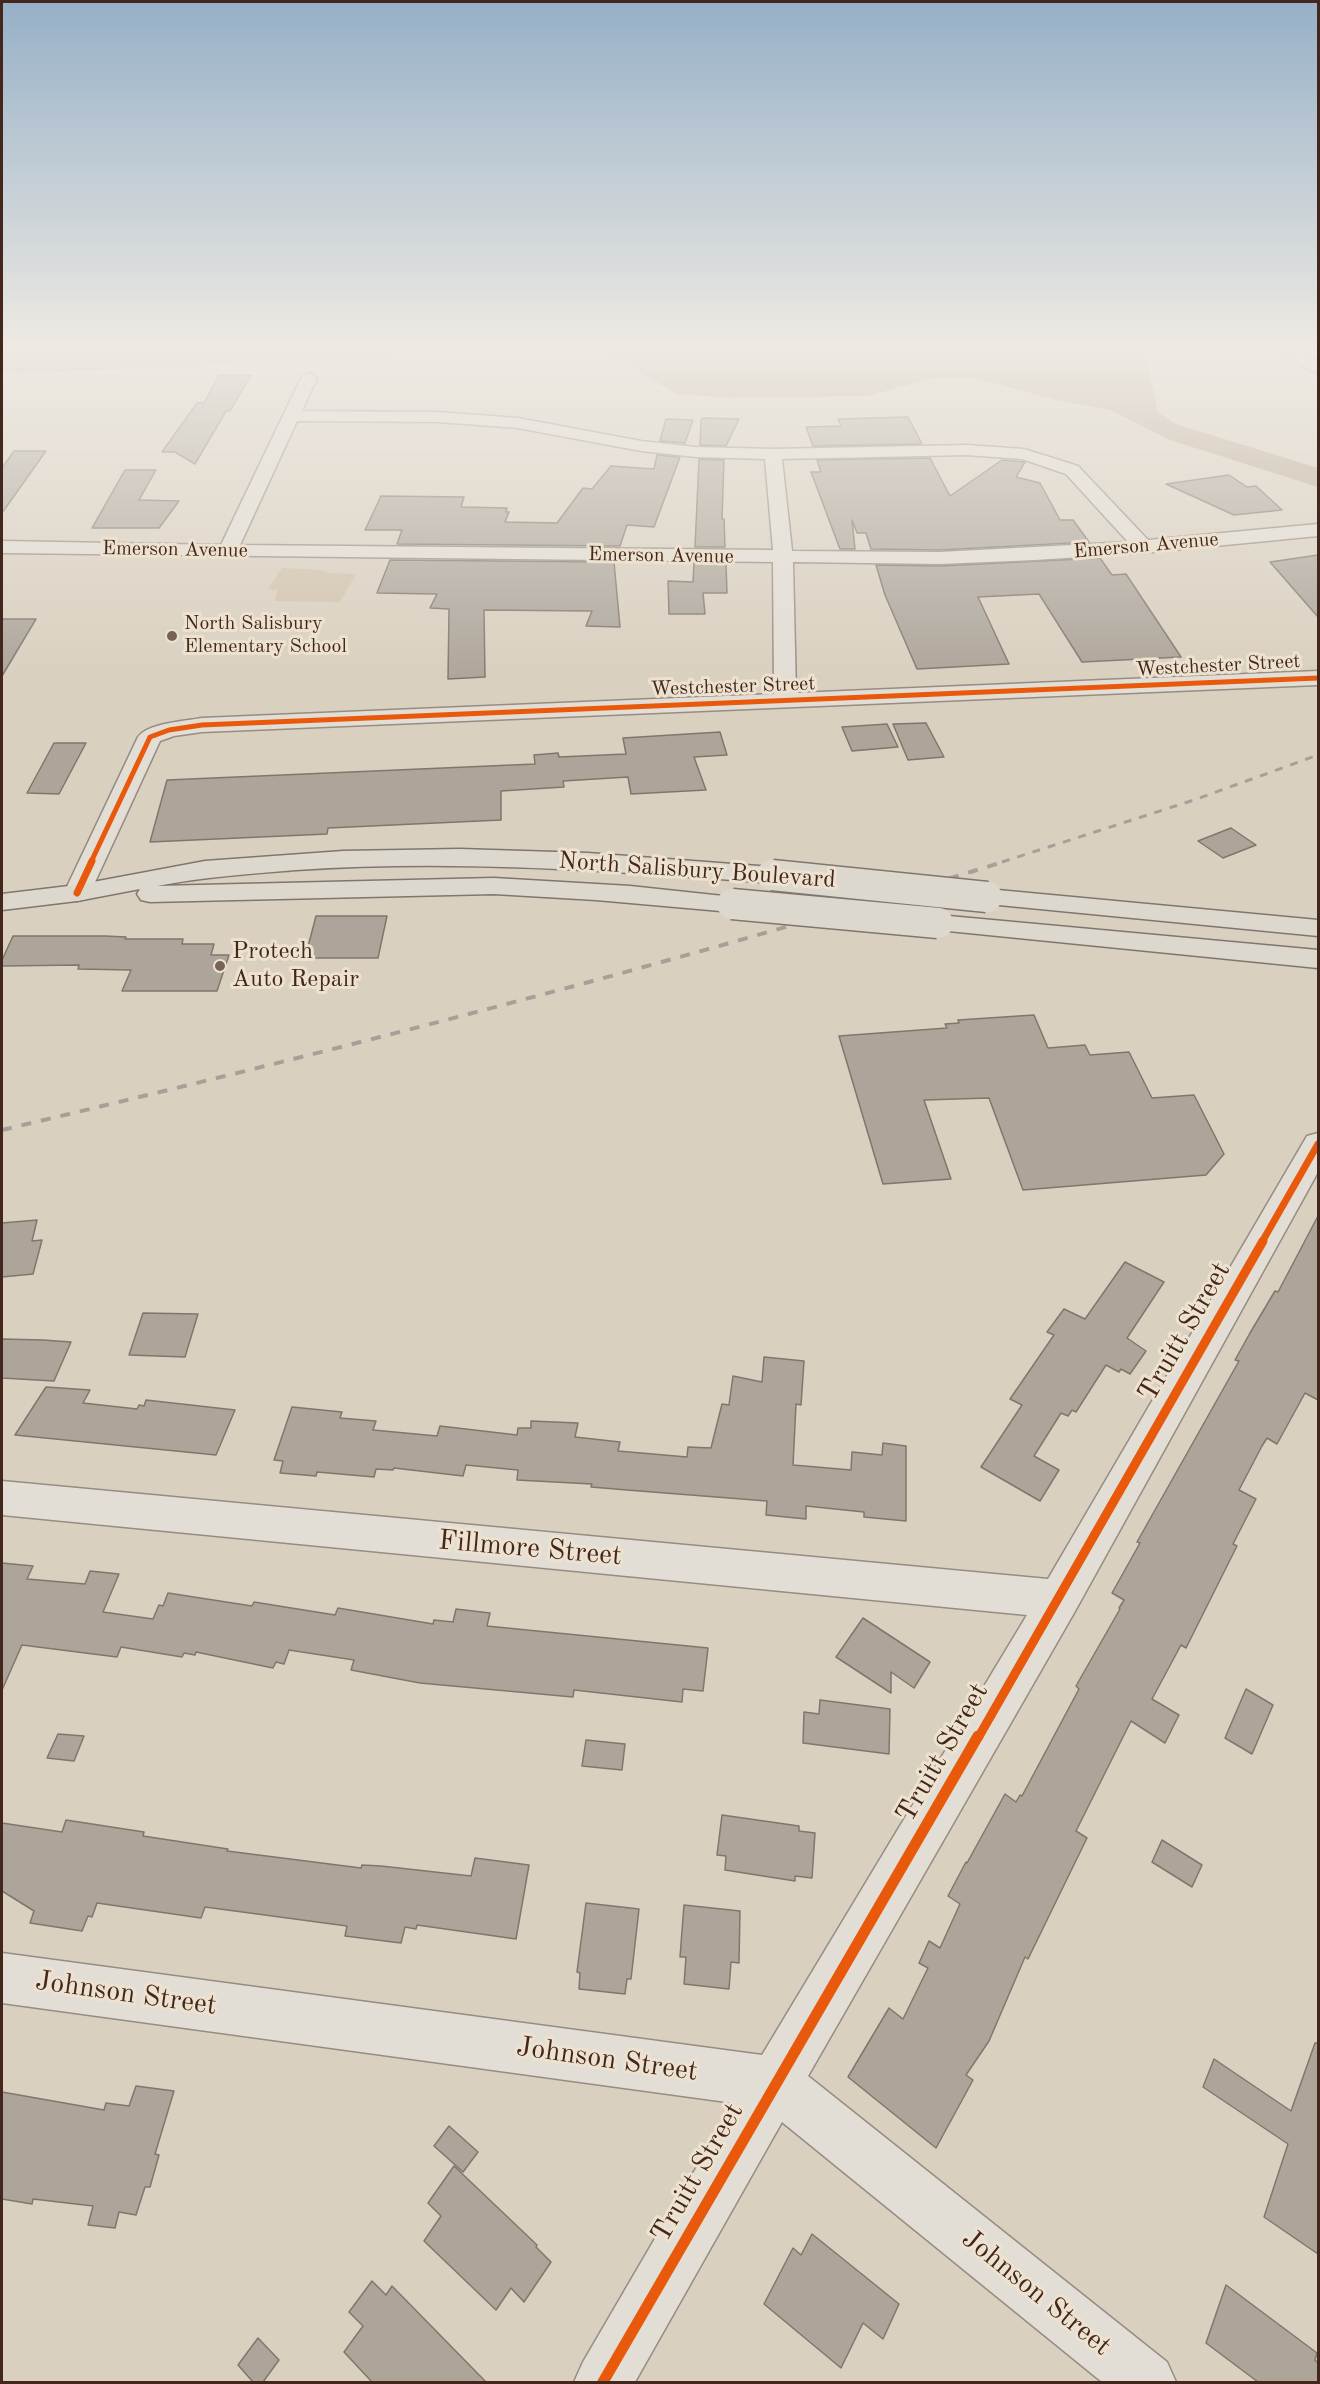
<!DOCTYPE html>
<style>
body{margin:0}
#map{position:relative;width:1320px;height:2384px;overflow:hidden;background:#dad0c0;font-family:"Old Standard TT",serif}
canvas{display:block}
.frame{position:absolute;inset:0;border:3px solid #44271c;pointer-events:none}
</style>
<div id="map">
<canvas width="1320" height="2384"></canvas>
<div class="frame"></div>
</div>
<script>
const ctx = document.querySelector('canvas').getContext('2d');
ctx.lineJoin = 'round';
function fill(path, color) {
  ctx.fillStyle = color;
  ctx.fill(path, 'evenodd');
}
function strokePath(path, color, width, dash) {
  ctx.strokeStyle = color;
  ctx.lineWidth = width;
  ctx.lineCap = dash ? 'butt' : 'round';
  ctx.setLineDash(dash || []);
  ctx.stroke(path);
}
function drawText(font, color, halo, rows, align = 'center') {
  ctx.font = font + ' "Old Standard TT",serif';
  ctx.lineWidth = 6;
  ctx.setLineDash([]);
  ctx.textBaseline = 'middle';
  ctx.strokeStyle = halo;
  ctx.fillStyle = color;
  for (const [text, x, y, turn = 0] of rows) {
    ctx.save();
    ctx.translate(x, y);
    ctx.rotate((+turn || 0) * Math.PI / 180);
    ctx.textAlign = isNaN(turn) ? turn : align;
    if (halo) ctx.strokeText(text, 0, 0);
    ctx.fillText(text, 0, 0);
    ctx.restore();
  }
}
fill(new Path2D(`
 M 282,568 L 322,570 L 327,573 L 356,574 L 340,602 L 274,601 L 278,590 L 268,589 Z`), '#d1c1ac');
fill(new Path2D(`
 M 2,348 L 537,348 L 17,374 L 2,370 Z
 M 567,348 L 1144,348 L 1158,412 L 1176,424 L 1318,468 L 1318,487 L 1170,440 L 1110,410 L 1056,400 L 975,378 L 931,379 L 867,396 L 732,398 L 676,394 L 621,360 L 592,349 Z`), '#bba995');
const building = new Path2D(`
 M 219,375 L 251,375 L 230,411 L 226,411 L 195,464 L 175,452 L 162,452 L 197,403 L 204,403 Z
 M 908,417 L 922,444 L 813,446 L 806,427 L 841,426 L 838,419 Z
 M 703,418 L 739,419 L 726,446 L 700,445 L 701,420 Z
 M 666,419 L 693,420 L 685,443 L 660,441 Z
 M 14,451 L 46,451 L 2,513 L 2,468 Z
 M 657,455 L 680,457 L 654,527 L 627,525 L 620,546 L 397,544 L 402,530 L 365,530 L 381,496 L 464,497 L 461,507 L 507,508 L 506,512 L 509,512 L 505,522 L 557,523 L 583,488 L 592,489 L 611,466 L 654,469 Z
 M 930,458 L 950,496 L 1002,460 L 1025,462 L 1016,477 L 1040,483 L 1060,520 L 1073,520 L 1089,542 L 940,550 L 871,549 L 866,533 L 857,533 L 852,520 L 855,549 L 840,549 L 811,472 L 821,472 L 817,460 Z
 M 699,459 L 724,460 L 722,519 L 724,519 L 725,547 L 695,547 Z
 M 125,470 L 156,470 L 139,500 L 179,501 L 159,528 L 92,528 Z
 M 1229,475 L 1247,487 L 1256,486 L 1282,510 L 1234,515 L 1166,484 Z
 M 1318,555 L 1318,617 L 1270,562 Z
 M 1100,558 L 1112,575 L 1126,574 L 1181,657 L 1082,662 L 1039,594 L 978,597 L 1009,664 L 917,669 L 885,595 L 876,565 L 940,566 Z
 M 390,560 L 614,562 L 620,627 L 586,626 L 592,611 L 484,610 L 485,677 L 448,679 L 449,609 L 430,608 L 437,594 L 377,593 Z
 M 694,563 L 726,564 L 727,593 L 703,593 L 705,614 L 669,614 L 668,581 L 693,582 Z
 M 2,619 L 36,619 L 2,676 Z
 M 926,723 L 944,757 L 908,760 L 893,724 Z
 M 887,724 L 898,747 L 852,751 L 842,727 Z
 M 720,732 L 727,755 L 694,757 L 706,790 L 631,794 L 628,777 L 563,781 L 564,787 L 501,791 L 501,820 L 328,828 L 327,834 L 150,842 L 167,780 L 535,764 L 534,755 L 558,753 L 559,757 L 626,754 L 623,738 Z
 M 54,743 L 86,743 L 59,794 L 27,793 Z
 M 1231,828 L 1256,845 L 1223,858 L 1198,841 Z
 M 316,916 L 387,916 L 378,958 L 305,958 Z
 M 13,936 L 105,936 L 126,937 L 125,939 L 183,939 L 182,944 L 214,944 L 211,955 L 229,955 L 217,991 L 122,991 L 131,970 L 78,969 L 79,965 L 2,966 L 2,960 Z
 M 1034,1015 L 1048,1048 L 1085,1045 L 1090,1055 L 1129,1052 L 1152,1098 L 1194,1095 L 1224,1154 L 1206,1175 L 1023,1190 L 989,1098 L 924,1100 L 951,1179 L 883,1184 L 839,1036 L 947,1028 L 945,1024 L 959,1023 L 958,1020 Z
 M 1318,1216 L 1318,1400 L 1305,1393 L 1277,1444 L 1267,1438 L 1262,1446 L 1239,1490 L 1256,1499 L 1233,1544 L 1237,1546 L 1186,1648 L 1181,1645 L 1152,1699 L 1179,1715 L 1165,1743 L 1131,1721 L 1076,1831 L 1087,1838 L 1028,1959 L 1025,1957 L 989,2041 L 966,2075 L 973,2080 L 936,2148 L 848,2077 L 889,2008 L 903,2019 L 928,1968 L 919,1963 L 929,1941 L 940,1948 L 960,1904 L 948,1896 L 966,1862 L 967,1863 L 1005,1794 L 1016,1802 L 1020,1795 L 1022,1796 L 1079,1689 L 1076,1686 L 1120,1609 L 1119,1608 L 1124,1600 L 1112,1593 L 1140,1543 L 1137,1542 L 1239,1361 L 1235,1360 L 1250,1333 L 1275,1291 L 1278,1292 Z
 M 37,1220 L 32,1241 L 42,1240 L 33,1274 L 2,1277 L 2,1223 Z
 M 1125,1262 L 1164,1282 L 1127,1338 L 1146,1351 L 1130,1374 L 1121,1369 L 1119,1372 L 1106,1365 L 1076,1412 L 1072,1410 L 1068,1416 L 1061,1413 L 1034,1456 L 1059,1470 L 1040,1501 L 981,1467 L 1022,1405 L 1010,1399 L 1054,1335 L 1047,1332 L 1064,1309 L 1085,1319 Z
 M 143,1313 L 198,1314 L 185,1357 L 129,1355 Z
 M 2,1339 L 43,1340 L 71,1342 L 54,1381 L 2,1378 Z
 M 764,1357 L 804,1361 L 801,1405 L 796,1404 L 793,1465 L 851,1470 L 852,1452 L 882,1455 L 883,1443 L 906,1446 L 906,1521 L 864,1517 L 864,1512 L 806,1506 L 806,1519 L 766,1515 L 767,1501 L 627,1490 L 591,1487 L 592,1484 L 517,1480 L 518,1470 L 466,1465 L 463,1476 L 394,1468 L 393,1470 L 376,1469 L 374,1477 L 317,1472 L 316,1476 L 280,1473 L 283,1461 L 274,1460 L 292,1407 L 342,1412 L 340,1418 L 376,1421 L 373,1430 L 437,1436 L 440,1426 L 517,1435 L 518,1428 L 531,1428 L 531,1421 L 578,1423 L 575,1437 L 620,1442 L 618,1451 L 687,1457 L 688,1447 L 711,1448 L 722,1404 L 729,1405 L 733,1376 L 762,1382 Z
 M 46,1387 L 90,1390 L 83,1403 L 137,1409 L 139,1405 L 144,1406 L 146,1400 L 235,1410 L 216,1455 L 15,1435 Z
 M 2,1563 L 33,1566 L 27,1579 L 85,1584 L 90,1571 L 119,1574 L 103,1612 L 153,1619 L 159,1605 L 163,1606 L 168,1593 L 252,1606 L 254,1602 L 335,1615 L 338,1608 L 433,1624 L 434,1620 L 453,1622 L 456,1609 L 490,1613 L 487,1626 L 708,1648 L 703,1691 L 683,1689 L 682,1702 L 574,1690 L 573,1697 L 420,1683 L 351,1670 L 354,1660 L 289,1650 L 284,1664 L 276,1662 L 273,1668 L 196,1652 L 195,1655 L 184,1653 L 182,1657 L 121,1647 L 117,1657 L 22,1645 L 2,1690 Z
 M 863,1618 L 930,1662 L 914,1688 L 891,1672 L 891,1693 L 836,1657 Z
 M 1246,1689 L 1273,1705 L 1252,1754 L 1225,1738 Z
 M 820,1700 L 890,1709 L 889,1754 L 803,1743 L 804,1712 L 819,1714 Z
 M 58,1734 L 84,1736 L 74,1761 L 47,1758 Z
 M 586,1740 L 625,1744 L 622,1770 L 582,1766 Z
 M 722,1815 L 799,1826 L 799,1831 L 815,1833 L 812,1878 L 795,1876 L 795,1881 L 725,1870 L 726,1856 L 717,1855 Z
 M 66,1820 L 144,1832 L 143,1836 L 228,1849 L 227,1851 L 361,1868 L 362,1865 L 381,1866 L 471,1876 L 475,1858 L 529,1865 L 516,1939 L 417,1925 L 416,1929 L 405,1927 L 401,1943 L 345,1936 L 347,1926 L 205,1907 L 201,1918 L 97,1903 L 92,1917 L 88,1916 L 82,1931 L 30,1923 L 34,1911 L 2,1891 L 2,1823 L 62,1832 Z
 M 1162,1840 L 1202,1865 L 1192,1887 L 1152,1862 Z
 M 586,1903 L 639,1909 L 631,1979 L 627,1979 L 625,1994 L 579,1989 L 580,1973 L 577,1972 Z
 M 684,1905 L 740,1911 L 739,1963 L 731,1962 L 729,1989 L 684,1984 L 686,1957 L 680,1957 Z
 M 1315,2043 L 1318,2043 L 1318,2254 L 1264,2217 L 1288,2144 L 1203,2087 L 1214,2059 L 1291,2111 Z
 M 136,2086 L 174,2091 L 155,2154 L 159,2155 L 150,2187 L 145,2187 L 136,2215 L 119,2212 L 115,2228 L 88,2225 L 93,2206 L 33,2199 L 32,2204 L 2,2199 L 2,2092 L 104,2110 L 106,2103 L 129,2106 Z
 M 449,2126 L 478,2152 L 463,2172 L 434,2146 Z
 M 454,2166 L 537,2245 L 536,2247 L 551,2262 L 524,2302 L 511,2288 L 496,2310 L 424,2241 L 441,2216 L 428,2203 Z
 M 812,2234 L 899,2304 L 883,2339 L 863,2323 L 841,2368 L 764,2304 L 793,2248 L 801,2255 Z
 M 372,2281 L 386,2295 L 392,2286 L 486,2382 L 372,2382 L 344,2352 L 363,2326 L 349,2312 Z
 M 1226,2285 L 1317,2353 L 1315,2360 L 1318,2363 L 1318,2382 L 1258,2382 L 1206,2343 Z
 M 258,2338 L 279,2360 L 263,2382 L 253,2382 L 238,2365 Z`);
fill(building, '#ada59a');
strokePath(building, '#80766d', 1.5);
const street = new Path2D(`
 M 1274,348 L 1293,348 L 1318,362 L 1318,373 L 1312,371 Z
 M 309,373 L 317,378 L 302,411 L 438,412 L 518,418 L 641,441 L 696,447 L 773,449 L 967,445 L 1024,449 L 1078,466 L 1148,540 L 1318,524 L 1318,536 L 1143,553 L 1035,560 L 940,564 L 793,562 L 796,693 L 1318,671 L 1318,685 L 202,732 L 174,736 L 160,741 L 90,893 L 86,899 L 77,901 L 68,899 L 64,893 L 138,737 C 148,723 185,721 202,718 L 774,694 L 773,562 L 2,553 L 2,541 L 221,545 L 301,378 ZM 297,421 L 438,422 L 518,428 L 641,451 L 696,457 L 765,459 L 773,550 L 240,545 ZM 967,455 L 1022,459 L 1066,474 L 1128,542 L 940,552 L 792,551 L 782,459 Z
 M 1318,1133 L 1318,1172 L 1074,1613 L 808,2076 L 1167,2362 L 1176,2382 L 1102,2382 L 782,2122 L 635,2382 L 574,2382 L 583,2362 L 734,2103 L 2,2003 L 2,1953 L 762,2055 L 1027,1615 L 2,1515 L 2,1481 L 1048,1579 L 1307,1136 Z`);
const primary = new Path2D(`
 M 460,849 L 588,853 L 772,867 L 781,869 L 785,875 L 781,881 L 772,883 C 613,871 455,859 296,870 C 249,874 203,877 157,886 L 494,878 L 630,886 L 742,898 L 745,904 L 742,910 L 732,912 L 596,900 L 494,894 L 150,902 L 141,900 L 137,894 L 140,889 L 77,901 L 2,910 L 2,894 L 77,885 L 205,861 L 343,851 Z
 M 987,889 L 1318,920 L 1318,936 L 978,903 L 974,897 L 978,891 Z
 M 938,915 L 1318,950 L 1318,968 L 928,929 L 924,923 L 928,917 Z`);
strokePath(street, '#968c82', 3);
strokePath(primary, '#80766d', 3);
fill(street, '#e2ded5');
fill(primary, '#ddd8ce');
strokePath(new Path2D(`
 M 1002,862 L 1194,800 L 1318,755`), '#a7a09a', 3, [8, 8]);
strokePath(new Path2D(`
 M 2,1130 C 339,1050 675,964 1006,861`), '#a7a09a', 4, [10, 10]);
const primaryBridge = new Path2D(`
 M 772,875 L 987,897
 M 732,904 L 938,923`);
strokePath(primaryBridge, '#80766d', 33, []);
strokePath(primaryBridge, '#ddd8ce', 30);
strokePath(new Path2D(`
 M 91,862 L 150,737 L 169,730 L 202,725 L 1318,678`), '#e8590c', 5);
strokePath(new Path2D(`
 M 77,893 L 92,861
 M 1262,1242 L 1318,1144`), '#e8590c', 7);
strokePath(new Path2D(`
 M 978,1738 L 1263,1241`), '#e8590c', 9);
strokePath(new Path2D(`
 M 603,2382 L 978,1736`), '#e8590c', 11);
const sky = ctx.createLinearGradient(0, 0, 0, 682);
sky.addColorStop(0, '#96b0c7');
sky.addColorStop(0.51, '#eeeae3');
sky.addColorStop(1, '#eeeae300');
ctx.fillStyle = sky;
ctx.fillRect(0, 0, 1320, 682);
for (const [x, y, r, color] of [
 [172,636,6,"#786255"],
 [220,966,6,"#786255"]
]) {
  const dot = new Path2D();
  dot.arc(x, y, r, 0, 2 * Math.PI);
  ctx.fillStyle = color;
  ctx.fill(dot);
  strokePath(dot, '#ede2d0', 2);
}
drawText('20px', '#44271c', '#ede2d0', [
 ["Emerson Avenue",1146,546,-5],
 ["Emerson Avenue",175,550,1],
 ["Emerson Avenue",661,556,1],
 ["Westchester Street",1218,666,-3],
 ["Westchester Street",733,687,-2]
]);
drawText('20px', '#44271c', '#ede2d0', [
 ["North Salisbury",184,624],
 ["Elementary School",184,647]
], 'left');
drawText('24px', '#44271c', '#ede2d0', [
 ["North Salisbury Boulevard",697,871,4]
]);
drawText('24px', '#44271c', '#ede2d0', [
 ["Protech",232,952],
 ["Auto Repair",232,980]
], 'left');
drawText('28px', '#44271c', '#ede2d0', [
 ["Truitt Street",1185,1332,-60],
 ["Fillmore Street",530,1549,5],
 ["Truitt Street",943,1753,-60],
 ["Johnson Street",126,1994,8],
 ["Johnson Street",607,2060,8],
 ["Truitt Street",698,2173,-60],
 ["Johnson Street",1036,2293,39]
]);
</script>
